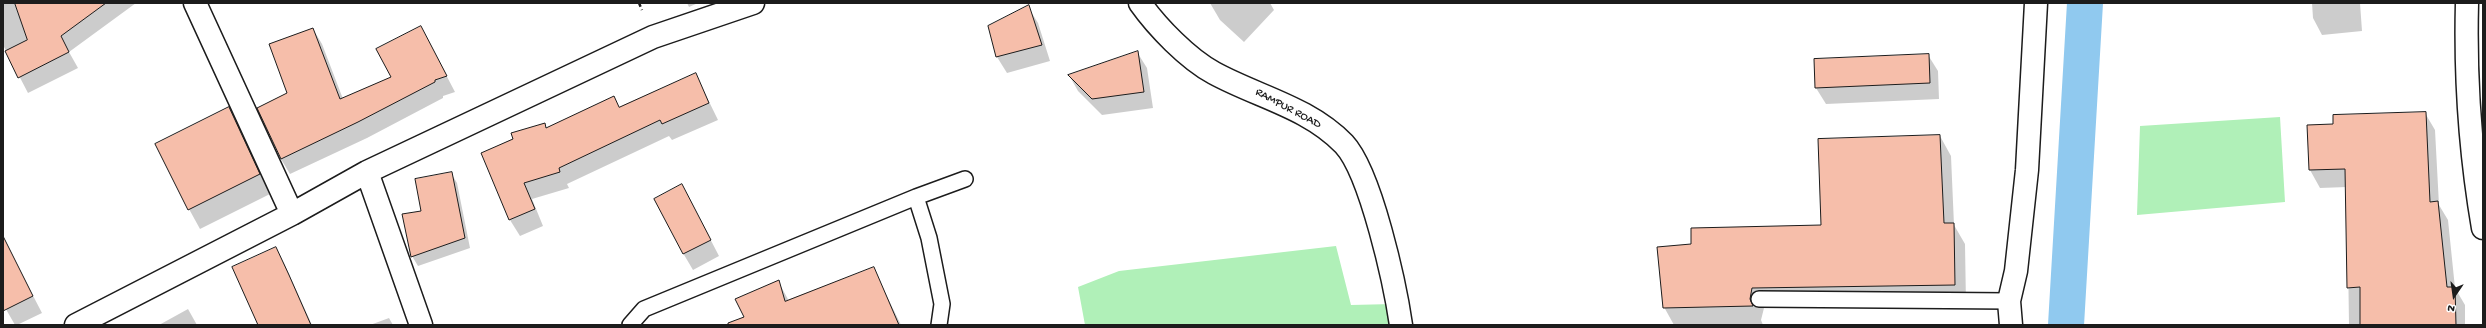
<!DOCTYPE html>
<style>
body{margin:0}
#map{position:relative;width:2486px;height:328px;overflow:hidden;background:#fff;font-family:"Gochi Hand",sans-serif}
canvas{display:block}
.frame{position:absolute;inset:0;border:4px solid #1c1c1c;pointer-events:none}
.north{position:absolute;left:2434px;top:276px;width:40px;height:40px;-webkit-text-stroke:3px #fff;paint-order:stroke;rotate:193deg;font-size:11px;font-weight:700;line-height:16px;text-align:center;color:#1c1c1c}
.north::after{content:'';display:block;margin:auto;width:14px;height:18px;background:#1c1c1c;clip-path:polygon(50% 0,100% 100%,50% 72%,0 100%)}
</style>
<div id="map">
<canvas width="2486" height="328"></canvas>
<div class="frame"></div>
<div class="north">N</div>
</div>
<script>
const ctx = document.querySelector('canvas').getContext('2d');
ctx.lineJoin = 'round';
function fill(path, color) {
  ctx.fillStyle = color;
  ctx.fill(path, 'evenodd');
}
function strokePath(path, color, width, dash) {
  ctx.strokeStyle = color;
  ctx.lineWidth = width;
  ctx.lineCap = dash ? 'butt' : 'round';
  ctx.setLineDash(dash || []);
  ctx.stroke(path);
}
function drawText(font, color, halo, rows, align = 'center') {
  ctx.font = font + ' "Gochi Hand",sans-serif';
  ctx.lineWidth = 4;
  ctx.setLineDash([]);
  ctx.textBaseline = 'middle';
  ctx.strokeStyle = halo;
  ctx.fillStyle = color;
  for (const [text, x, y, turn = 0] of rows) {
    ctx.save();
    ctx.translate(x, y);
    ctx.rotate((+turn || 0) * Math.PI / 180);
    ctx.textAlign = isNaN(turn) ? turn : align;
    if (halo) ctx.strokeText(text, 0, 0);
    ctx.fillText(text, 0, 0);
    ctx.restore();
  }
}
fill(new Path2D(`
 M 2280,117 L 2285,202 L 2137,215 L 2140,126 Z
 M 1336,246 L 1351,305 L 1393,304 L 1396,325 L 1085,325 L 1078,287 L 1119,271 Z`), '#b0f0b8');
fill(new Path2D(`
 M 3,3 L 136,3 L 69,52 L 78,68 L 28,93 L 3,45 Z
 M 687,3 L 698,3 L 689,7 Z
 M 1210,3 L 1270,3 L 1274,10 L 1244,42 L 1220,20 Z
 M 2312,3 L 2360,3 L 2362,31 L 2322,35 L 2313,18 Z
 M 1028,7 L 1038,23 L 1050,61 L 1007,73 L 997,57 L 989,26 Z
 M 421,27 L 455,92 L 443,96 L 443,98 L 367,138 L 290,174 L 281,159 L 288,93 L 313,29 L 322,44 L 343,99 L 392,78 Z
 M 1137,52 L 1147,68 L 1153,108 L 1102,115 L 1078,91 L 1069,75 Z
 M 1928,55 L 1938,71 L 1939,99 L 1826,104 L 1816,88 Z
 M 696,75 L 718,120 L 672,140 L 669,136 L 567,184 L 569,188 L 532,199 L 543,226 L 520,236 L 510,220 L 482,153 L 544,124 L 547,129 L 619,108 Z
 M 229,109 L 270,194 L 200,229 L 189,209 Z
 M 2425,113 L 2435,130 L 2439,205 L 2448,220 L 2455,288 L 2465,305 L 2465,325 L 2349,325 L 2347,187 L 2320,188 L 2310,170 L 2308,126 L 2334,125 Z
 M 1940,136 L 1951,156 L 1954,225 L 1965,244 L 1966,304 L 1764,308 L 1761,320 L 1763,325 L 1674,325 L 1664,307 L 1692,245 L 1822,226 Z
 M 451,173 L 457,183 L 470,248 L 418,266 L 412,256 L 422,211 Z
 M 691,202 L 719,256 L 693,270 L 683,253 Z
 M 276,248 L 285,265 L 312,325 L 259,325 Z
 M 14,259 L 42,313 L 17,325 L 15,325 L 3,304 L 3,265 Z
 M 873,268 L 901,325 L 750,325 L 778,281 L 789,301 Z
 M 188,309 L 197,325 L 159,325 Z
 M 389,318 L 393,325 L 370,325 Z`), '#0003');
strokePath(new Path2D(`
 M 2066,325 L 2085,3`), '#90c9ef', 36);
const building = new Path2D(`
 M 15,3 L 106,3 L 61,36 L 69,52 L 18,78 L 5,51 L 27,40 Z
 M 1029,5 L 1042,45 L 996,57 L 988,26 Z
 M 421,26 L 447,76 L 435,80 L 435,82 L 358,122 L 281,159 L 257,108 L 287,93 L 269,44 L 313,28 L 340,99 L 391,77 L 376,49 Z
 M 1138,51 L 1144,92 L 1092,99 L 1068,75 Z
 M 1929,54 L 1930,83 L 1815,88 L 1814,59 Z
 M 696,73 L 709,103 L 662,124 L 660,120 L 559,168 L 560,172 L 524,183 L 535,209 L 509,220 L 481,153 L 513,139 L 511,133 L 545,123 L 546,128 L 614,96 L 619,107 Z
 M 229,107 L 260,174 L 188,210 L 155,144 Z
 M 2426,112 L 2430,202 L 2438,201 L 2447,287 L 2455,287 L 2456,325 L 2360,325 L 2360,287 L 2347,288 L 2345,169 L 2309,170 L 2307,125 L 2333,124 L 2333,115 Z
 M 1940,135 L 1944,223 L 1954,223 L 1955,285 L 1752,288 L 1750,299 L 1753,306 L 1663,308 L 1657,247 L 1691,244 L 1691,228 L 1821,225 L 1818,139 Z
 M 452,172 L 465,238 L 411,257 L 402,214 L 421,211 L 415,179 Z
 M 682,184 L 711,240 L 683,254 L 654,199 Z
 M 3,236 L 33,296 L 3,311 Z
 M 276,247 L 289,275 L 311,325 L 258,325 L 232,267 Z
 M 874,267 L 899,325 L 728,325 L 728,323 L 744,317 L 735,299 L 779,280 L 785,301 Z`);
fill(building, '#f6beaa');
strokePath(building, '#1c1c1c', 1);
const service = new Path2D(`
 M 916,197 L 929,238 L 942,304 L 939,325
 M 1759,299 L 2009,301
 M 630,325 L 644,309 L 916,197 L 965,179`);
const minor = new Path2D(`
 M 195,3 L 292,214
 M 1140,3 C 1157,27 1188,59 1214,73 C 1258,97 1308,107 1344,144 C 1371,173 1395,284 1401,325
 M 367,172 L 421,325
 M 76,325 L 292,214 L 367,172 L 653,37 L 753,3
 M 2011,325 L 2009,301 L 2016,271 L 2027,170 L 2036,3`);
const tertiary = new Path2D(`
 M 2467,3 C 2465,80 2470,152 2483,228`);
strokePath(service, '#1c1c1c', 18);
strokePath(minor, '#1c1c1c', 25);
strokePath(tertiary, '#1c1c1c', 25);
strokePath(new Path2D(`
 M 639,3 L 642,10`), '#1c1c1c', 2.5, [4, 3]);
strokePath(service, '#fff', 15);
strokePath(minor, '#fff', 22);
strokePath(tertiary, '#fff', 22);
drawText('12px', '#1c1c1c', '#fff', [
 ["RAMPUR ROAD",1288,109,28]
]);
</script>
